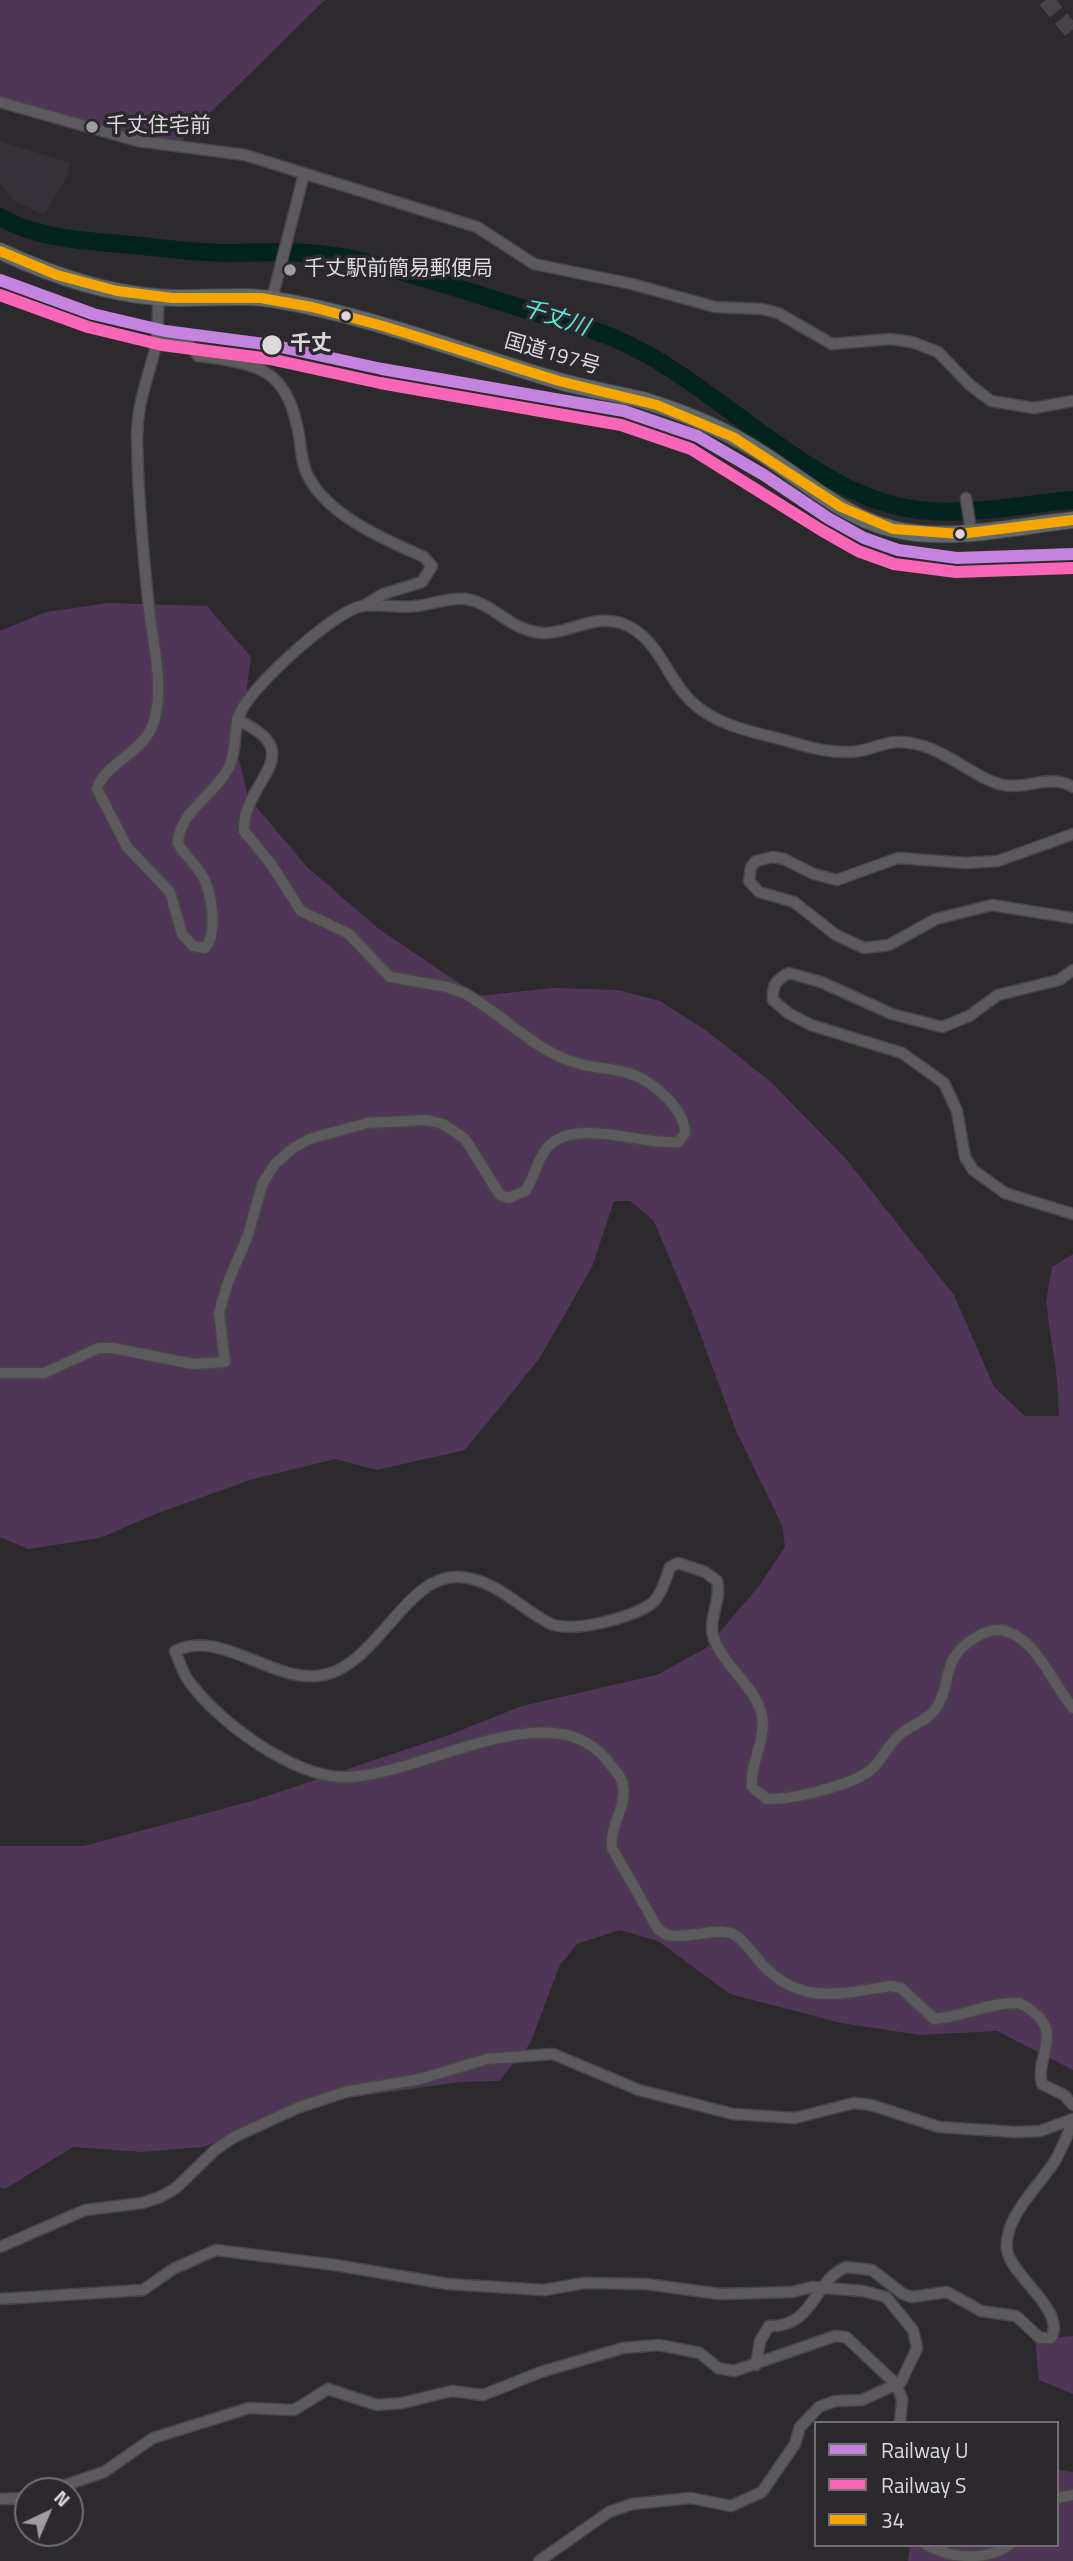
<!DOCTYPE html>
<meta charset="utf-8">
<style>
body{margin:0}
#map{position:relative;width:1073px;height:2561px;overflow:hidden;background:#2c2a2d;font-family:"Titillium Web",sans-serif}
canvas{display:block}
.legend{position:absolute;left:814px;top:2421px;width:245px;height:126px;box-sizing:border-box;background:#2c292e;border:2px solid #726f74;margin:0;padding:9px 12px;list-style:none;font-size:21px;color:#dbd9dc}
.legend li{display:flex;align-items:center;gap:14px;height:35px}
.legend b{width:35px;border:2px solid #726f74}
.north{position:absolute;left:14px;top:2477px;width:70px;height:70px;box-sizing:border-box;background:#2c292e;border:2px solid #726f74;border-radius:50%;rotate:44deg;font-size:19px;font-weight:700;line-height:28px;text-align:center;color:#dbd9dc}
.north::after{content:'';display:block;margin:auto;width:24px;height:32px;background:#9e9c9f;clip-path:polygon(50% 0,100% 100%,50% 72%,0 100%)}
</style>
<div id="map">
<canvas width="1073" height="2561"></canvas>
<ul class="legend">
<li><b style="height:9px;background:#c483df"></b>Railway U</li>
<li><b style="height:9px;background:#fa66b7"></b>Railway S</li>
<li><b style="height:9px;background:#f7a600"></b>34</li>
</ul>
<div class="north">N</div>
</div>
<script>
const ctx = document.querySelector('canvas').getContext('2d');
ctx.lineJoin = 'round';
function fill(path, color) {
  ctx.fillStyle = color;
  ctx.fill(path, 'evenodd');
}
function strokePath(path, color, width, dash) {
  ctx.strokeStyle = color;
  ctx.lineWidth = width;
  ctx.lineCap = dash ? 'butt' : 'round';
  ctx.setLineDash(dash || []);
  ctx.stroke(path);
}
function drawText(font, color, halo, rows, align = 'center') {
  ctx.font = font + ' "Titillium Web","Noto Sans JP",sans-serif';
  ctx.lineWidth = 7;
  ctx.setLineDash([]);
  ctx.textBaseline = 'middle';
  ctx.strokeStyle = halo;
  ctx.fillStyle = color;
  for (const [text, x, y, turn = 0] of rows) {
    ctx.save();
    ctx.translate(x, y);
    ctx.rotate((+turn || 0) * Math.PI / 180);
    ctx.textAlign = isNaN(turn) ? turn : align;
    if (halo) ctx.strokeText(text, 0, 0);
    ctx.fillText(text, 0, 0);
    ctx.restore();
  }
}
fill(new Path2D(`
 M 0,141 L 70,163 L 68,175 L 44,215 L 13,200 L 0,184 Z`), '#363038');
fill(new Path2D(`
 M 0,0 L 325,0 L 175,147 L 14,113 L 0,105 Z
 M 109,603 L 207,606 L 251,657 L 238,755 L 248,797 L 307,867 L 379,929 L 478,996 L 553,988 L 618,990 L 660,1001 L 707,1031 L 772,1083 L 846,1159 L 954,1295 L 994,1387 L 1025,1416 L 1059,1416 L 1057,1379 L 1046,1302 L 1052,1267 L 1073,1254 L 1073,2070 L 997,2031 L 920,2035 L 841,2023 L 730,1994 L 658,1941 L 620,1930 L 577,1944 L 560,1965 L 530,2044 L 499,2081 L 460,2082 L 326,2101 L 203,2147 L 141,2152 L 73,2147 L 5,2189 L 0,2187 L 0,1846 L 84,1846 L 252,1801 L 449,1735 L 522,1706 L 657,1675 L 706,1648 L 759,1586 L 785,1547 L 782,1525 L 737,1433 L 692,1312 L 654,1221 L 630,1201 L 614,1201 L 592,1267 L 539,1359 L 465,1450 L 377,1470 L 335,1459 L 250,1480 L 158,1513 L 100,1538 L 28,1549 L 0,1537 L 0,631 L 46,612 Z
 M 1073,2336 L 1073,2394 L 1039,2380 L 1035,2339 Z
 M 1057,2470 L 1073,2472 L 1073,2561 L 908,2561 L 910,2545 L 1057,2545 Z`), '#4f3657');
strokePath(new Path2D(`
 M 0,217 C 34,236 72,240 110,243 C 150,246 191,253 230,253 C 275,252 317,250 361,261 C 420,276 478,294 536,313 C 569,323 603,331 633,347 C 724,392 817,499 919,510 C 969,516 1023,504 1073,500`), '#04221e', 18);
strokePath(new Path2D(`
 M 1046,0 L 1073,33`), '#464447', 16, [16, 8]);
const minor = new Path2D(`
 M 0,102 L 138,141 L 245,155 L 477,227 L 534,264 L 632,284 L 715,307 L 762,309 L 778,313 L 832,344 L 890,339 L 912,342 L 938,352 L 970,385 L 991,401 L 1034,408 L 1073,401
 M 159,298 C 157,313 159,331 156,345 C 148,380 137,401 137,439 C 138,496 143,553 149,609 C 153,643 164,687 154,721 C 146,752 103,764 97,789 L 127,847 L 170,892 L 182,934 L 193,946 L 205,948 C 218,934 212,896 204,879 C 198,866 185,857 178,843 C 179,811 216,794 229,767 C 238,748 232,727 242,709 C 257,682 333,612 362,606 C 380,603 399,609 417,606 C 434,604 449,597 466,599 C 492,603 508,627 535,632 C 565,638 590,613 621,623 C 660,637 665,678 693,703 C 716,725 753,732 784,740 C 807,747 835,755 859,751 C 872,749 885,742 897,742 C 940,741 969,777 1003,785 C 1028,790 1049,773 1073,787
 M 272,299 L 304,174
 M 157,342 L 190,345 L 198,356 C 254,364 285,365 298,430 C 301,444 301,464 308,476 C 328,516 386,540 424,557 L 432,566 L 422,582 L 383,594 L 365,605
 M 966,498 L 971,531
 M 1073,834 L 998,861 L 966,863 L 898,858 L 837,880 L 814,874 L 784,859 L 773,857 L 756,861 L 751,867 L 749,881 L 759,892 L 794,902 L 836,935 L 864,948 L 889,945 L 936,919 L 992,905 L 1073,918
 M 1073,970 L 1059,980 L 998,995 L 969,1016 L 942,1027 L 892,1014 L 821,982 L 789,973 C 776,980 772,985 773,1000 L 788,1013 L 811,1025 L 902,1053 L 944,1083 L 957,1111 L 965,1157 L 973,1170 L 1005,1193 L 1073,1214
 M 0,1373 L 44,1373 L 99,1348 L 113,1348 L 193,1364 L 225,1362 L 219,1313 L 227,1285 L 248,1235 L 263,1182 L 275,1164 L 292,1149 L 309,1139 L 367,1123 L 426,1120 L 443,1124 L 465,1139 L 500,1195 L 509,1198 L 525,1191 C 535,1178 536,1161 547,1148 C 574,1116 644,1146 678,1142 L 685,1133 C 685,1120 677,1109 669,1100 C 626,1056 604,1078 558,1056 C 526,1041 497,1011 464,993 L 447,987 L 390,977 L 349,934 L 301,911 L 271,864 L 244,831 C 242,781 313,753 237,720
 M 1073,1708 C 1053,1685 1039,1643 1008,1632 C 998,1628 987,1631 978,1636 C 939,1658 954,1678 937,1707 C 930,1719 914,1724 903,1732 C 889,1742 884,1757 873,1768 C 855,1785 791,1800 767,1799 L 752,1787 C 749,1763 769,1736 761,1712 C 753,1685 725,1667 714,1639 C 707,1620 722,1600 717,1581 L 705,1572 L 678,1563 L 670,1567 C 666,1578 661,1597 651,1604 C 632,1618 571,1634 549,1623 C 520,1608 496,1580 461,1577 C 404,1572 377,1671 317,1676 C 269,1680 220,1629 175,1651 C 180,1662 183,1675 191,1684 C 220,1723 292,1775 341,1777 C 415,1780 548,1689 606,1759 C 612,1767 622,1776 623,1786 C 627,1807 609,1826 612,1848 L 658,1929 L 667,1935 C 687,1939 714,1928 731,1933 C 742,1937 753,1954 761,1963 C 800,2006 839,1994 890,1986 L 901,1988 L 934,2019 C 963,2017 989,2002 1019,2003 C 1070,2028 1034,2055 1042,2084 L 1064,2095 L 1073,2105
 M 0,2247 L 85,2210 L 142,2203 L 160,2197 L 176,2188 L 215,2150 L 234,2137 L 297,2108 L 345,2092 L 420,2079 L 487,2059 L 553,2054 L 639,2090 L 733,2114 L 795,2118 L 854,2103 L 871,2105 L 939,2127 L 1015,2132 L 1040,2131 L 1073,2119
 M 0,2299 L 143,2290 L 173,2269 L 216,2250 L 335,2265 L 448,2284 L 544,2290 L 584,2283 L 646,2284 L 720,2294 L 792,2292 L 812,2287 L 863,2291 L 886,2297 L 913,2330 L 917,2348 L 901,2382 L 862,2400 L 835,2401 L 819,2407 L 800,2427 L 795,2444 L 762,2492 L 731,2506 L 691,2498 L 632,2504 L 609,2512 L 539,2561
 M 756,2365 L 760,2341 L 769,2326 C 815,2327 812,2282 846,2267 L 872,2270 L 903,2294 L 911,2297 L 947,2292 L 981,2311 L 1016,2316 L 1040,2338 L 1051,2338 C 1067,2311 1011,2276 1007,2250 C 1003,2218 1039,2186 1055,2161 C 1062,2149 1067,2135 1073,2122
 M 48,2491 L 104,2472 L 153,2438 L 249,2408 L 294,2410 L 328,2389 L 377,2405 L 402,2403 L 452,2391 L 483,2395 L 541,2372 L 623,2348 L 659,2345 L 700,2353 L 718,2368 L 734,2371 L 835,2336 L 846,2337 L 896,2384 L 902,2399 L 900,2423
 M 1057,2498 L 1073,2495
 M 0,2499 L 28,2498
 M 927,2545 C 952,2559 987,2561 1009,2545`);
const highway = new Path2D(`
 M 0,251 C 49,274 103,293 157,297 C 196,301 237,293 276,300 C 372,316 466,354 559,381 C 586,389 615,393 642,400 C 683,412 725,430 761,453 C 804,480 843,517 893,529 C 949,543 1016,526 1073,520`);
strokePath(minor, '#484649', 13);
strokePath(highway, '#484649', 18);
strokePath(minor, '#5c5a5c', 10);
strokePath(highway, '#5f6b6b', 16);
strokePath(new Path2D(`
 M 0,251 L 57,275 L 117,291 L 172,298 L 261,298 L 312,307 L 383,326 L 559,381 L 657,405 L 733,437 L 841,507 L 893,529 L 960,534 L 1073,520`), '#f7a600', 10);
strokePath(new Path2D(`
 M 0,280 L 93,314 L 165,331 L 272,345 L 382,369 L 624,411 L 697,436 L 764,475 L 828,518 L 864,538 L 898,550 L 957,558 L 1073,554`), '#c483df', 12);
strokePath(new Path2D(`
 M 0,295 L 88,327 L 162,345 L 270,359 L 380,383 L 621,425 L 691,449 L 821,530 L 858,551 L 894,564 L 956,572 L 1073,568`), '#fa66b7', 12);
for (const [x, y, r, color] of [
 [92,127,7,"#9e9c9f"],
 [290,270,7,"#9e9c9f"],
 [346,316,6,"#dbd9dc"],
 [272,345,11,"#dbd9dc"],
 [960,534,6,"#dbd9dc"]
]) {
  const dot = new Path2D();
  dot.arc(x, y, r, 0, 2 * Math.PI);
  ctx.fillStyle = color;
  ctx.fill(dot);
  strokePath(dot, '#2c292e', 2.5);
}
drawText('21px', '#dbd9dc', '#2c292e', [
 ["千丈住宅前",106,127],
 ["千丈駅前簡易郵便局",304,270]
], 'left');
drawText('bold 21px', '#dbd9dc', '#2c292e', [
 ["千丈",290,345]
], 'left');
drawText('21px', '#dbd9dc', '#2c292e', [
 ["国道197号",552,355,16]
]);
drawText('italic 23px', '#57e9d6', '#2c292e', [
 ["千丈川",555,319,18]
]);
</script>
